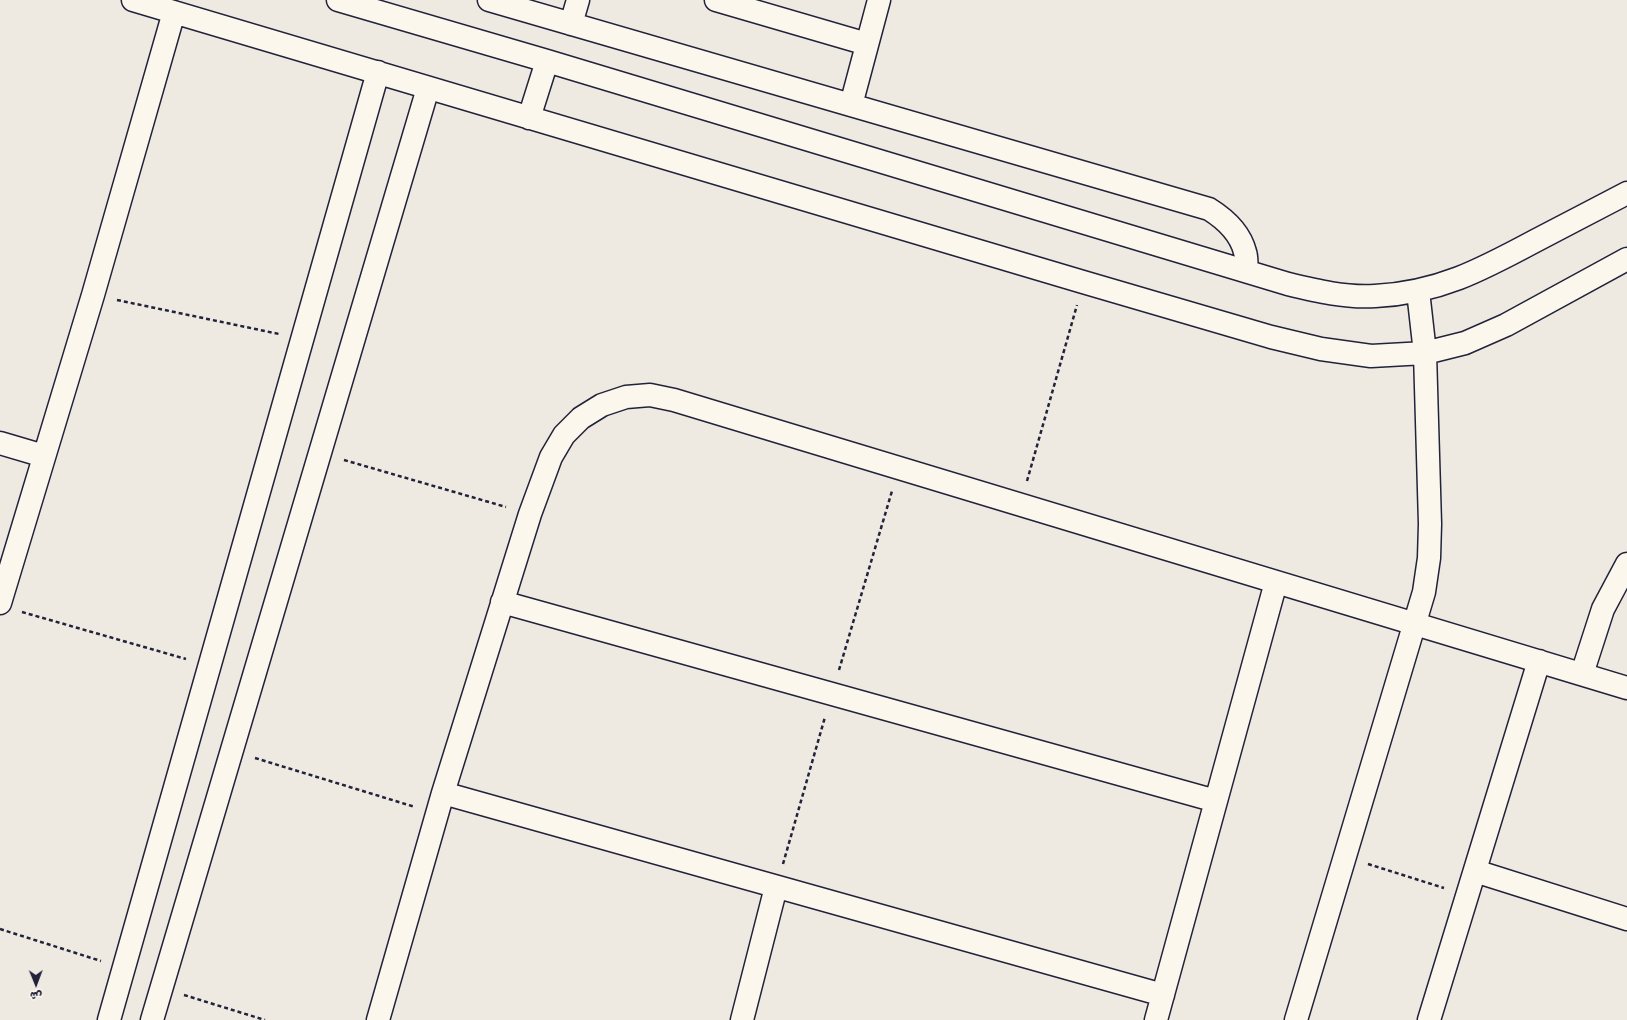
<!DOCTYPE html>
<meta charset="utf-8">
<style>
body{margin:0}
#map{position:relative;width:1627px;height:1020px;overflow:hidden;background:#eeeae2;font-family:Mali,"Playpen Sans Arabic",sans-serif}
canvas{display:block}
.north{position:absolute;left:16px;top:964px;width:40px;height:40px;-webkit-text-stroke:3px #fbf7ec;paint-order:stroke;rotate:179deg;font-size:11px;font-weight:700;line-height:16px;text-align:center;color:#22223b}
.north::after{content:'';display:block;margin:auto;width:14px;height:18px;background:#22223b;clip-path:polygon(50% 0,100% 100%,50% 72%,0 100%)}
</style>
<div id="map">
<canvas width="1627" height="1020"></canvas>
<div class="north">ش</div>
</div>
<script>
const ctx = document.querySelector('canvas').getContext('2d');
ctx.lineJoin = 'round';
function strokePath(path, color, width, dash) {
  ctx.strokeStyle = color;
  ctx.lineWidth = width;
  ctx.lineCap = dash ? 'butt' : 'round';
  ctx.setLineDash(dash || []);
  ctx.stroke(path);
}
const minor = new Path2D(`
 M 133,0 L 1083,282 L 1271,337 L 1321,349 L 1371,356 L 1425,353 L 1465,343 L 1506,325 L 1627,259
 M 338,0 L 547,61 L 1288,284 C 1317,291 1346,298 1375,296 C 1438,293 1481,270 1535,241 C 1566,225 1596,209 1627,193
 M 489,0 L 1209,209 C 1225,219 1240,232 1245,252 C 1247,257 1246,264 1247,271
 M 716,0 L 867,44
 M 571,24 L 578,0
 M 851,105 L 879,0
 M 529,118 L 547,61
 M 0,443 L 44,456
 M 502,602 L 1216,801
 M 0,603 L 93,295 L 174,12
 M 1582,674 L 1603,609 L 1627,564
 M 443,793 L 1163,995
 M 1475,871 L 1627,919
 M 109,1020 L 378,72
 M 152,1020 L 428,88
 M 378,1020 L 443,793 L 530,514 L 551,457 L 564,435 L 581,418 L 602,405 L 626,397 L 650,395 L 674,400 L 1627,688
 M 742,1020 L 776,887
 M 1156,1020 L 1276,582
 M 1296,1020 L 1424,592 L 1429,558 L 1430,524 L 1425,353 L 1418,291
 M 1429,1020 L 1539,661`);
strokePath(minor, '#22223b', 25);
strokePath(new Path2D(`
 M 117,300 L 279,334
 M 344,460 L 506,507
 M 1027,481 L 1077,305
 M 22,612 L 186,659
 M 839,670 L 892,491
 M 255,758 L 415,807
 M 783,864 L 825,717
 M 1368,864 L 1444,888
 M 0,929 L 101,961
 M 184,995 L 265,1020`), '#22223b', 2.5, [4, 3]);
strokePath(minor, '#fbf7ec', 22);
</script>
